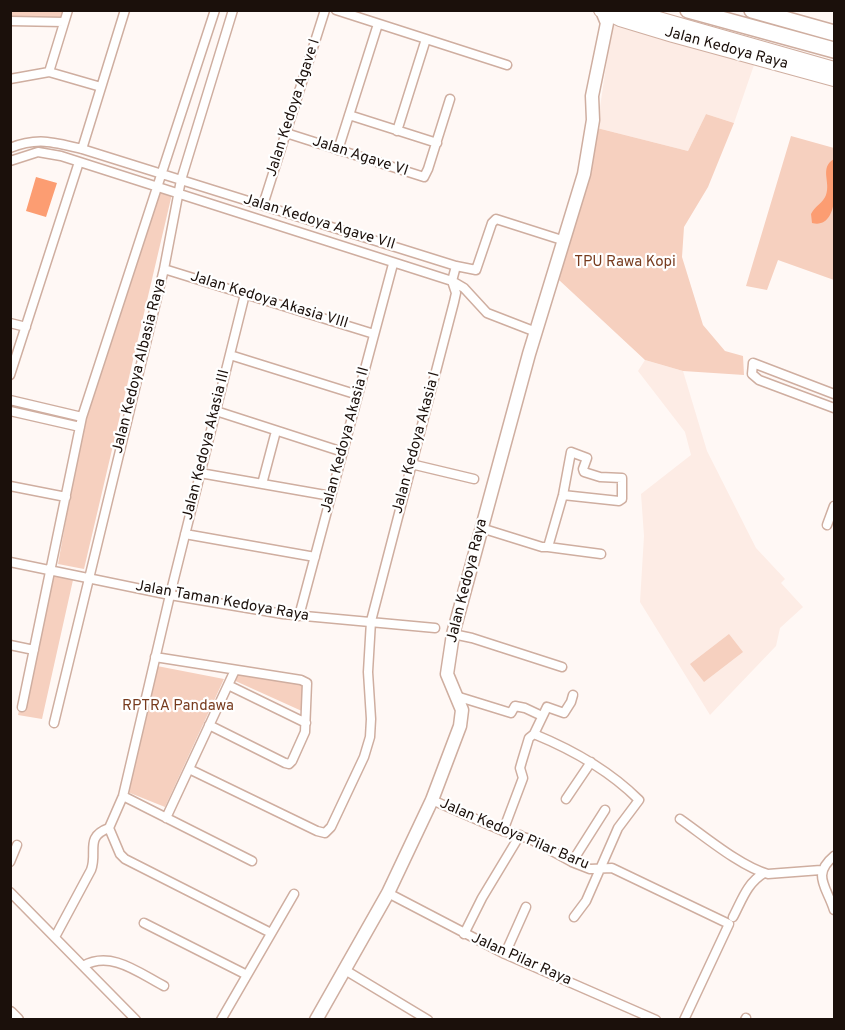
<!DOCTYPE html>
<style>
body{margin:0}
#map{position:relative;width:845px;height:1030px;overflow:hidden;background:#fff8f5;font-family:Overpass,sans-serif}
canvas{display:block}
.frame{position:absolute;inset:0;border:12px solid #1b100b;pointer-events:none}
</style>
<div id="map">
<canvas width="845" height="1030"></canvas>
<div class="frame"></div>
</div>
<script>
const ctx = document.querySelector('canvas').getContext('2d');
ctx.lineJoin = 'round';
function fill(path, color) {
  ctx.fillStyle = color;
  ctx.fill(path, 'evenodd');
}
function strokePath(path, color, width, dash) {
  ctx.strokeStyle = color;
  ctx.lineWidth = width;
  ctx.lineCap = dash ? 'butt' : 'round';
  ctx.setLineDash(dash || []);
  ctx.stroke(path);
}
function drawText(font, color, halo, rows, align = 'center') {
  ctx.font = font + ' Overpass,sans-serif';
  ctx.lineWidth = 4.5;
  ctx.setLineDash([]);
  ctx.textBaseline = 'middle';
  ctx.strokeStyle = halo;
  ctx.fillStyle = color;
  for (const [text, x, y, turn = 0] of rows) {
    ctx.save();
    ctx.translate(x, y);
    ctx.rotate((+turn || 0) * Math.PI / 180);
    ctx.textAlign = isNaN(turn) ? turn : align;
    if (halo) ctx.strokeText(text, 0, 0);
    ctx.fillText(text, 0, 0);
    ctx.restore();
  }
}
fill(new Path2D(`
 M 612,25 L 754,65 L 734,123 L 706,114 L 688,151 L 597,128 Z
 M 645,360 L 683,371 L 707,451 L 756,548 L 785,579 L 781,583 L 803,607 L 780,628 L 776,646 L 710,715 L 640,602 L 644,536 L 641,494 L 691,455 L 685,432 L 638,371 Z`), '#fdece5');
fill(new Path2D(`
 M 10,11 L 65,11 L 62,19 L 11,21 Z
 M 706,114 L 734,123 L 708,187 L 684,227 L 682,257 L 703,325 L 725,351 L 743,356 L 744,375 L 683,371 L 645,360 L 559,280 L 584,191 L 597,128 L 688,151 Z
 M 791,136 L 834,148 L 834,280 L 778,260 L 767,290 L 746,286 Z
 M 154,188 L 172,194 L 84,569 L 58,564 L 84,419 Z
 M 49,575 L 73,580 L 42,719 L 18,715 Z
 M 729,634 L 743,652 L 704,682 L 690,664 Z
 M 157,666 L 224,679 L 165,807 L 125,791 Z
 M 236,672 L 304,678 L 304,712 L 231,679 Z`), '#f6d0bf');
fill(new Path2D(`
 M 834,159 C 835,177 841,230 812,223 L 811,214 C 815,206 823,203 826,195 C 831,182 819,168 834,159 Z
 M 36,177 L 57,183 L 46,217 L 26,211 Z`), '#fc9d72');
const street = new Path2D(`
 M 336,10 L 507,65
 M 10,21 L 64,22
 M 49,72 L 68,10
 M 10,79 L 49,72 L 101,87
 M 349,115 L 437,143
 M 397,131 L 426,39
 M 286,133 L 424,177 L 428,169 L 450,99
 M 10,148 C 37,137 54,142 82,149 L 456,266 L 476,270 L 492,223 L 496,219 L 565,241
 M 82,149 L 125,10
 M 338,150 L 378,24
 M 10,161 L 38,152 L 61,156 L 452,281 L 464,288 L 487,313 L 536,332
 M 263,205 L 325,10
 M 164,269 L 374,334
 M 10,323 L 26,327
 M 230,355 L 358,395
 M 10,375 L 79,162
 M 834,394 L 753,363 L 752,374 L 759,380 L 834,408
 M 10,400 L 82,417
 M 10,411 L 80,427
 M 216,411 L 343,452
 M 411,464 L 474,479
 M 200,473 L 331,496
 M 262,484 L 276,431
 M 10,486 L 66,497
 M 827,525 L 834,506
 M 481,528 L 542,547 L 548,547 L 601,554
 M 185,534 L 315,557
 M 548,547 L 563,495 L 571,452 L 587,458 L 583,469 L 584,472 L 600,477 L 622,478 L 622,499 L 619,501 L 563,495
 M 10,562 L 170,595 L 283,614 L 435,628
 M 299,616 L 393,264
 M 453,634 L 472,638 L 562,667
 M 10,645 L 34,650
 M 155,657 L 301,680 L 307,683 L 305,732 L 292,761 L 289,764 L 285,763 L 209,725
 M 228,685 L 306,723
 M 573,695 L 571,702 L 564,713 L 547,707 L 534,734 C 573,750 609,770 639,800 L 618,828 L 586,901 L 574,917
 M 456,696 L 511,713 L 515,706 L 525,708 L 542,716
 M 22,707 L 82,417 L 215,10
 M 54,723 L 164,269 L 181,180 L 233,10
 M 189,769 L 317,831 L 325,833 L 331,827 L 364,757 L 370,737 L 371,719 L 368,672 L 371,621 L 454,302 L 456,293 L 452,281 L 456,266
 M 123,796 L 252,861
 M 566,799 L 591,762
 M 432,800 L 503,831 L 530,839 L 572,862 L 590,869 L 612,868 L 729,924 L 684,1020
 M 166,818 L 235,670
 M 680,819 C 703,835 741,867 768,874 L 821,870
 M 109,828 L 120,854 L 125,859 L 271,933
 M 503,831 L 523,778 L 520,768 L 522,761 L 529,738 L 534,734
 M 834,856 C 811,875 827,887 834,910
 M 10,862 L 17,845
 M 572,862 L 605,810
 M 10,892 L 136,1020
 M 388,893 L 505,954 L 656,1020
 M 733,917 C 742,900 747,883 764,873
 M 144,923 L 247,975
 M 464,934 L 482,898 L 520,835
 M 55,937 L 91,870 C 98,852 84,837 109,828 L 123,796 L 170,595 L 245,294
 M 505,954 L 526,907
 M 83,966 C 111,950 139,973 164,986
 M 345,970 L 428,1020
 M 221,1020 L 294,894
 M 745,1020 L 746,1018`);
const secondary = new Path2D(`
 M 10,1013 L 17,1020
 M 316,1020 L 388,893 L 432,800 L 460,726 L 462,710 L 447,674 L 453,634 L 529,354 L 584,174 L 593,120 L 592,96 L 607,23 L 602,11`);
const primary = new Path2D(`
 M 601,10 L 620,19 L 673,35 L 834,79
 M 627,10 L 834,69`);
const highway = new Path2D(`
 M 688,10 L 834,50
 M 752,10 L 834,33`);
strokePath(street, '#cfaea0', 11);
strokePath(secondary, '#cfaea0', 15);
strokePath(primary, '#cfaea0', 16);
strokePath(highway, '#cfaea0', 18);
strokePath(street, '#fff', 8);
strokePath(secondary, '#fff', 12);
strokePath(primary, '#fff', 14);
strokePath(highway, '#fff', 15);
drawText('15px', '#1b100b', '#fff', [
 ["Jalan Kedoya Raya",726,49,15],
 ["Jalan Kedoya Agave I",294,108,-72],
 ["Jalan Agave VI",360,157,18],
 ["Jalan Kedoya Agave VII",319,223,17],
 ["Jalan Kedoya Akasia VIII",269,301,17],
 ["Jalan Kedoya Albasia Raya",140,366,-76],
 ["Jalan Kedoya Akasia II",346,440,-75],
 ["Jalan Kedoya Akasia I",417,443,-75],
 ["Jalan Kedoya Akasia III",207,445,-76],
 ["Jalan Kedoya Raya",468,581,-76],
 ["Jalan Taman Kedoya Raya",222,602,10],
 ["Jalan Kedoya Pilar Baru",514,835,23],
 ["Jalan Pilar Raya",521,960,24]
]);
drawText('15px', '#773b1e', '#fff', [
 ["TPU Rawa Kopi",625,263],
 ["RPTRA Pandawa",178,707]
]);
</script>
